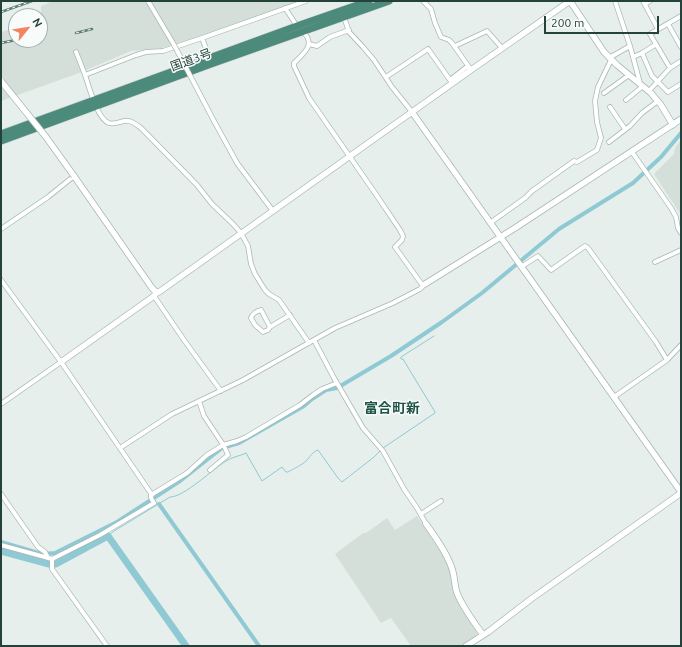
<!DOCTYPE html>
<meta charset="utf-8">
<style>
body{margin:0}
#map{position:relative;width:682px;height:647px;overflow:hidden;background:#e6efeb;font-family:Ubuntu,sans-serif}
canvas{display:block}
.frame{position:absolute;inset:0;border:2px solid #24423a;pointer-events:none}
.north{position:absolute;left:8px;top:8px;width:40px;height:40px;box-sizing:border-box;background:#f7fbf9;border:1px solid #a3b1ad;border-radius:50%;rotate:60deg;font-size:11px;font-weight:700;line-height:16px;text-align:center;color:#24423a}
.north::after{content:'';display:block;margin:auto;width:14px;height:18px;background:#f4845f;clip-path:polygon(50% 0,100% 100%,50% 72%,0 100%)}
.scale{position:absolute;left:544px;top:16px;width:115px;height:18px;box-sizing:border-box;border:2px solid #24423a;border-top:0;padding-left:5px;font-size:12px;line-height:14px;white-space:nowrap;color:#24423a;-webkit-text-stroke:3px #f7fbf9;paint-order:stroke}
</style>
<div id="map">
<canvas width="682" height="647"></canvas>
<div class="frame"></div>
<div class="north">N</div>
<div class="scale">200 m</div>
</div>
<script>
const ctx = document.querySelector('canvas').getContext('2d');
ctx.lineJoin = 'round';
function fill(path, color) {
  ctx.fillStyle = color;
  ctx.fill(path, 'evenodd');
}
function strokePath(path, color, width, dash) {
  ctx.strokeStyle = color;
  ctx.lineWidth = width;
  ctx.lineCap = dash ? 'butt' : 'round';
  ctx.setLineDash(dash || []);
  ctx.stroke(path);
}
function drawText(font, color, halo, rows, align = 'center') {
  ctx.font = font + ' Ubuntu,"Noto Sans JP",sans-serif';
  ctx.lineWidth = 3;
  ctx.setLineDash([]);
  ctx.textBaseline = 'middle';
  ctx.strokeStyle = halo;
  ctx.fillStyle = color;
  for (const [text, x, y, turn = 0] of rows) {
    ctx.save();
    ctx.translate(x, y);
    ctx.rotate((+turn || 0) * Math.PI / 180);
    ctx.textAlign = isNaN(turn) ? turn : align;
    if (halo) ctx.strokeText(text, 0, 0);
    ctx.fillText(text, 0, 0);
    ctx.restore();
  }
}
fill(new Path2D(`
 M 53,1 L 300,1 L 199,37 L 162,48 L 131,51 L 79,73 L 1,101 L 1,32 L 16,27 L 16,40 L 40,40 L 40,20 L 41,19 L 41,6 Z
 M 681,140 L 681,215 L 654,174 L 674,154 L 675,148 Z
 M 417,516 L 445,559 L 451,574 L 457,599 L 477,634 L 475,636 L 461,646 L 411,646 L 391,618 L 381,623 L 335,554 L 363,533 L 366,533 L 387,518 L 395,530 Z`), '#d4dfda');
strokePath(new Path2D(`
 M 383,448 L 435,413 L 435,412 L 403,359 L 401,359 L 401,357 L 434,336
 M 108,536 L 114,531 L 170,497 C 184,497 213,469 226,461 C 232,457 240,456 246,453 L 262,481 L 282,467 L 286,472 L 288,472 C 293,469 302,465 306,461 C 310,457 312,452 318,450 L 338,478 L 342,482 L 374,457 L 381,450`), '#8ec9d4', 1);
strokePath(new Path2D(`
 M 159,504 L 259,646
 M 1,542 L 42,554 L 55,553 L 117,522 L 180,481 L 222,448 L 239,443 L 304,406 L 312,399 L 326,390 L 337,388 L 391,356 L 442,322 L 482,293 L 559,229 L 633,183 L 661,157 L 681,133`), '#8ec9d4', 4);
strokePath(new Path2D(`
 M 1,551 L 49,564 L 56,564 L 108,536 L 186,646`), '#8ec9d4', 7);
const minor = new Path2D(`
 M 423,1 L 431,9 L 435,23 L 441,37 L 449,40 L 452,43 L 469,67
 M 615,1 L 630,46 L 640,83
 M 643,1 L 658,29
 M 645,4 L 650,1
 M 285,8 L 297,26
 M 344,17 L 349,32 L 363,47 L 374,60 L 392,87 L 412,112
 M 668,24 L 681,47
 M 302,31 C 317,44 304,53 294,63 L 294,66 L 309,98 L 375,193 L 400,230 L 403,236 L 402,240 L 395,247 L 423,286
 M 202,38 L 210,59
 M 309,44 L 317,46 L 330,37 L 349,30
 M 455,46 L 487,31 L 502,48
 M 76,52 C 79,59 82,67 85,75 C 89,86 97,119 109,123 C 114,125 119,122 124,121 C 131,120 136,124 141,128 L 197,185 L 212,204 L 233,224 L 241,233 L 248,246 L 251,264 L 255,274 L 265,290 L 269,294 L 279,300 L 309,343
 M 642,53 L 652,76 L 668,92 L 681,84
 M 633,57 L 642,53 L 655,45
 M 609,58 L 630,46
 M 670,68 L 650,34 L 681,16
 M 85,75 L 136,55 L 146,52 L 163,51 L 202,38 L 306,1
 M 386,77 L 428,49 L 450,80 L 468,66
 M 649,91 L 670,68 L 681,61
 M 604,93 L 629,75
 M 626,100 L 643,86
 M 610,107 L 625,129
 M 214,121 L 237,163 L 273,211
 M 609,142 L 630,126 L 642,113 L 658,101
 M 632,152 L 671,208 L 676,217 L 678,228 L 681,233
 M 490,223 L 525,198 L 532,191 L 574,161 L 577,162 L 597,150 L 601,138 L 597,122 L 595,101 L 598,87 L 611,60
 M 1,229 L 48,197 L 74,176
 M 655,262 L 681,250
 M 521,267 L 538,256 L 551,270 L 585,246 L 588,248 L 656,342 L 667,360
 M 1,280 L 61,362 L 152,495
 M 154,296 L 184,340 L 221,391
 M 270,327 L 261,310 C 257,311 252,314 251,318 L 255,325 L 263,332 L 268,330 L 270,327 L 290,315
 M 314,340 L 334,378 L 363,428 L 383,451 L 404,489 L 417,508 L 426,524
 M 614,397 L 667,360 L 681,345
 M 199,401 L 204,416 L 224,446 L 228,455 L 210,470
 M 1,404 L 61,362
 M 120,448 L 172,414 L 243,380 L 335,328 L 393,303 L 420,289 L 425,284
 M 1,494 L 38,547 L 45,552 L 48,558
 M 421,514 L 441,501
 M 1,545 L 52,559 L 100,535 L 154,503 L 151,498 L 151,495 L 187,473 L 207,455 L 223,445 L 237,441 L 246,437 L 300,405 L 313,395 L 322,389 L 337,383
 M 52,559 L 52,569 L 107,646`);
const tertiary = new Path2D(`
 M 570,1 L 604,52 L 617,65 L 651,93 L 661,105 L 673,125
 M 412,112 L 681,492
 M 74,176 L 152,288 L 156,292 L 159,292 L 471,70 L 570,1
 M 425,284 L 515,228 L 681,119
 M 61,362 L 154,296 L 157,292
 M 426,524 C 435,537 446,551 451,566 C 455,575 454,584 457,593 C 463,608 474,622 483,635
 M 466,646 L 488,632 L 531,599 L 681,493`);
const trunk = new Path2D(`
 M 1,134 L 297,26 L 369,1
 M 1,141 L 211,64 L 389,1`);
strokePath(minor, '#a8b8b2', 5.5);
strokePath(tertiary, '#a8b8b2', 7);
strokePath(trunk, '#c2cac8', 8);
strokePath(minor, '#fff', 4);
strokePath(tertiary, '#fff', 5.5);
strokePath(trunk, '#4c8a7c', 7);
const rail = new Path2D(`
 M 1,12 L 32,1
 M 76,33 L 92,29
 M 1,43 L 16,40`);
strokePath(rail, '#5f7d75', 2.5);
strokePath(rail, '#f7fbf9', 1, [3]);
const minorBridge = new Path2D(`
 M 148,1 L 173,43 L 214,121`);
const tertiaryBridge = new Path2D(`
 M 1,81 L 46,137 L 74,176`);
strokePath(minorBridge, '#a8b8b2', 5.5, []);
strokePath(tertiaryBridge, '#a8b8b2', 7, []);
strokePath(minorBridge, '#fff', 4);
strokePath(tertiaryBridge, '#fff', 5.5);
drawText('12px', '#24423a', '#f7fbf9', [
 ["国道3号",191,60,-20]
]);
drawText('bold 14px', '#1f5548', '#f7fbf9', [
 ["富合町新",392,408]
]);
</script>
